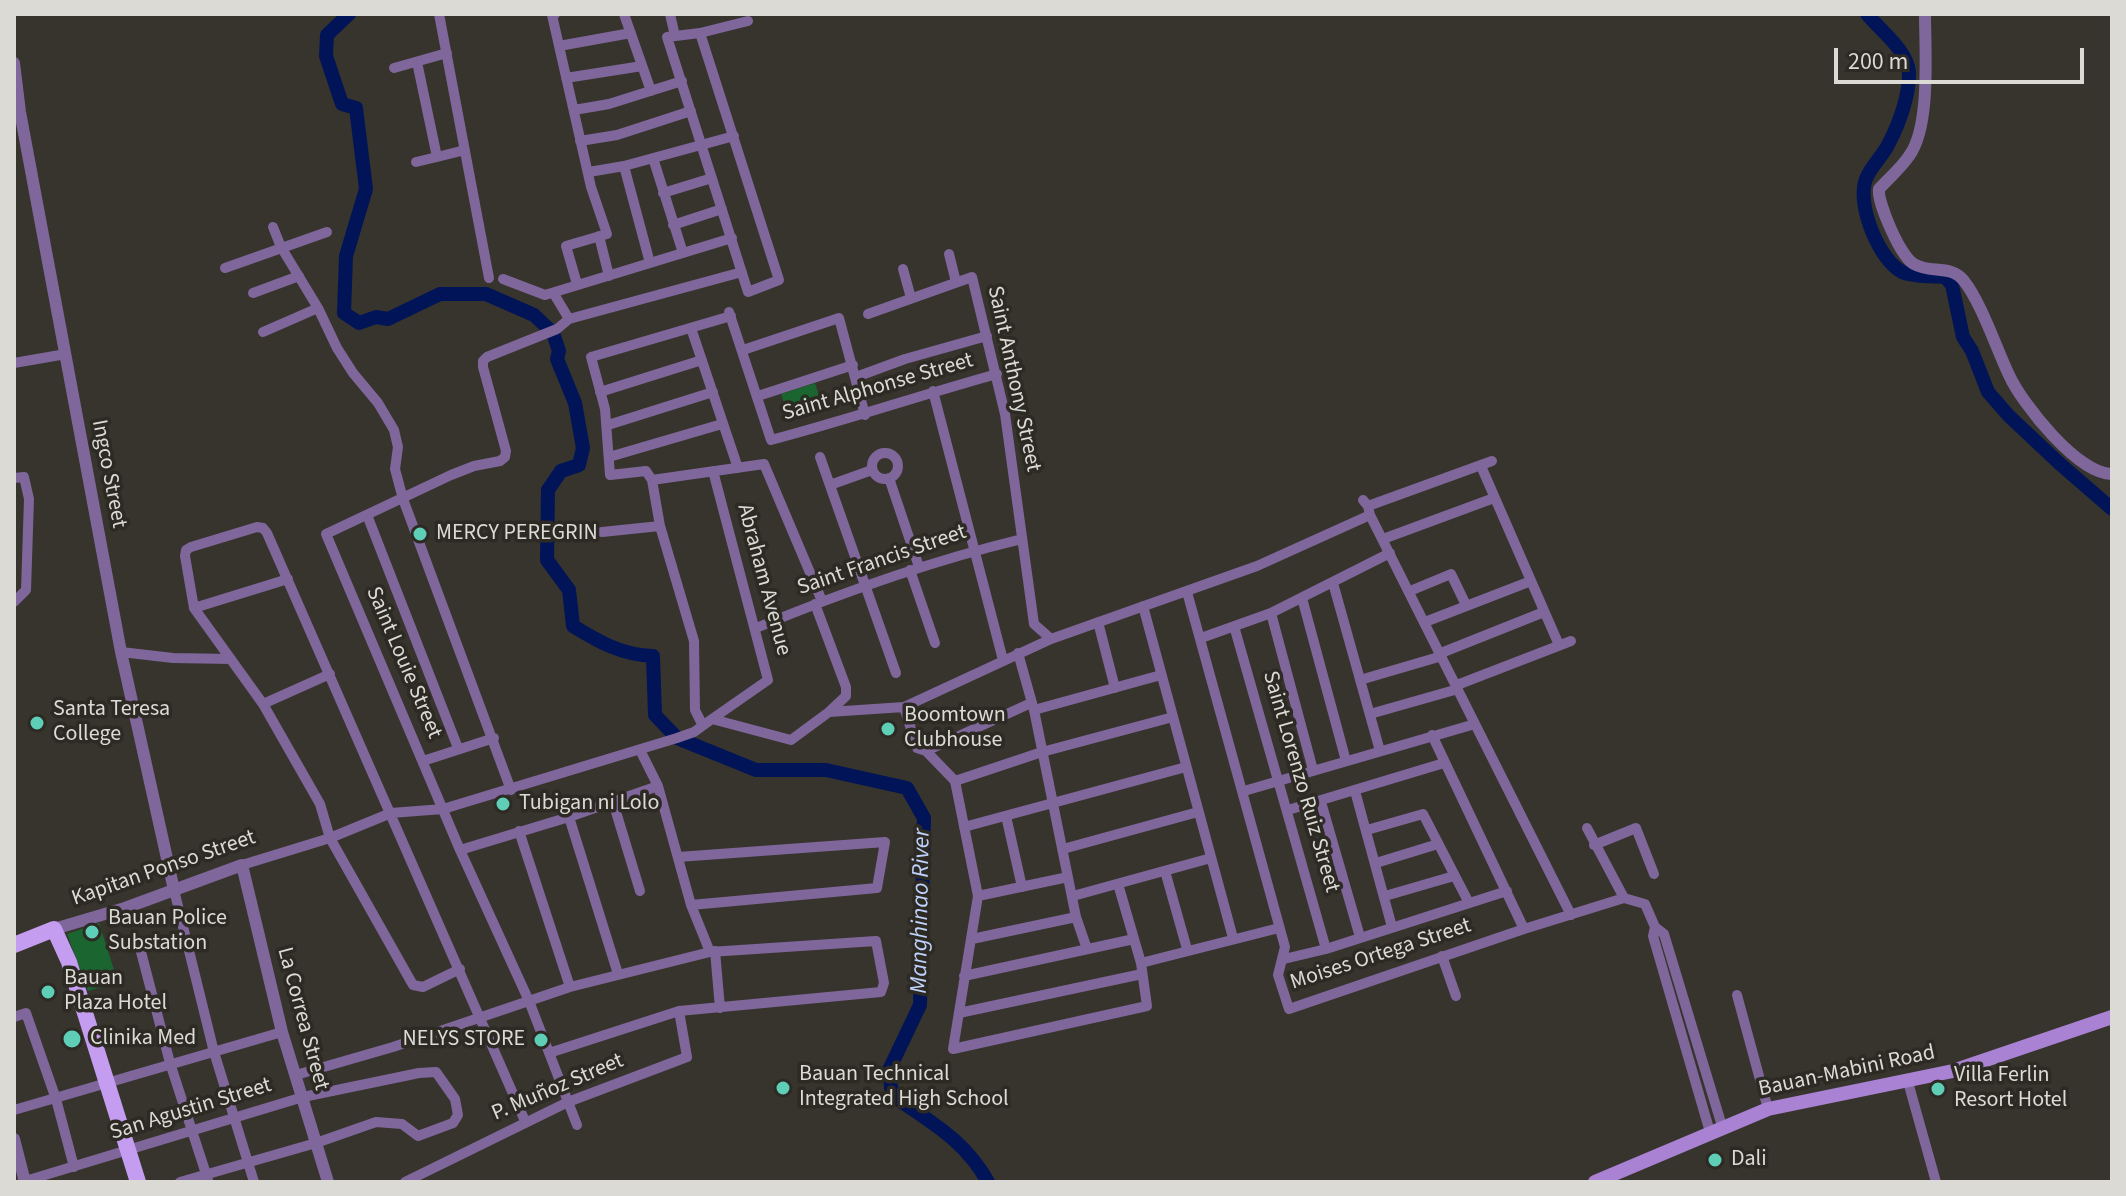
<!DOCTYPE html>
<meta charset="utf-8">
<style>
body{margin:0}
#map{position:relative;width:2126px;height:1196px;overflow:hidden;background:#37342d;font-family:"Source Sans 3",sans-serif}
canvas{display:block}
.frame{position:absolute;inset:0;border:16px solid #dcdad5;pointer-events:none}
.scale{position:absolute;left:1834px;top:48px;width:250px;height:36px;box-sizing:border-box;border:4px solid #dcdad5;border-top:0;padding-left:10px;font-size:24px;line-height:28px;white-space:nowrap;color:#dcdad5;-webkit-text-stroke:6px #2d2a24;paint-order:stroke}
</style>
<div id="map">
<canvas width="2126" height="1196"></canvas>
<div class="frame"></div>
<div class="scale">200 m</div>
</div>
<script>
const ctx = document.querySelector('canvas').getContext('2d');
ctx.lineJoin = 'round';
function fill(path, color) {
  ctx.fillStyle = color;
  ctx.fill(path, 'evenodd');
}
function strokePath(path, color, width, dash) {
  ctx.strokeStyle = color;
  ctx.lineWidth = width;
  ctx.lineCap = dash ? 'butt' : 'round';
  ctx.setLineDash(dash || []);
  ctx.stroke(path);
}
function drawText(font, color, halo, rows, align = 'center') {
  ctx.font = font + ' "Source Sans 3",sans-serif';
  ctx.lineWidth = 7;
  ctx.setLineDash([]);
  ctx.textBaseline = 'middle';
  ctx.strokeStyle = halo;
  ctx.fillStyle = color;
  for (const [text, x, y, turn = 0] of rows) {
    ctx.save();
    ctx.translate(x, y);
    ctx.rotate((+turn || 0) * Math.PI / 180);
    ctx.textAlign = isNaN(turn) ? turn : align;
    if (halo) ctx.strokeText(text, 0, 0);
    ctx.fillText(text, 0, 0);
    ctx.restore();
  }
}
fill(new Path2D(`
 M 815,383 L 821,402 L 787,413 L 781,394 Z
 M 99,923 L 118,982 L 88,991 L 67,934 Z`), '#1a6530');
strokePath(new Path2D(`
 M 349,14 L 327,35 L 326,56 L 342,104 L 356,108 L 366,189 L 346,256 L 344,313 L 359,323 L 376,317 L 388,319 L 440,294 L 486,294 L 534,315 L 553,333 L 559,351 L 557,359 L 575,403 L 583,448 L 579,465 L 561,471 L 548,490 L 547,560 L 569,590 L 573,626 C 599,642 622,655 653,656 L 655,715 L 677,738 L 756,770 L 826,770 L 907,788 L 924,818 L 920,1005 L 889,1070 L 892,1095 C 930,1122 964,1139 988,1182
 M 1867,14 C 1881,31 1907,50 1909,72 C 1910,94 1899,124 1889,143 C 1883,156 1871,166 1866,179 C 1856,204 1879,260 1902,272 C 1914,277 1932,276 1945,277 L 1952,285 L 1963,337 L 1972,351 L 1988,392 L 2009,416 L 2059,463 L 2112,509`), '#021458', 14);
strokePath(new Path2D(`
 M 439,14 L 489,278
 M 555,14 L 552,15 L 591,187 L 607,234 L 566,246 L 577,284
 M 624,14 L 651,91
 M 670,14 L 675,36
 M 700,33 L 779,280 L 748,292 L 667,37 L 700,33 L 748,21
 M 559,46 L 631,33
 M 394,68 L 447,53
 M 566,78 L 642,66
 M 574,110 L 609,104 L 682,81
 M 580,141 L 617,135 L 691,111
 M 437,157 L 465,150
 M 653,158 L 683,253
 M 416,162 L 437,157 L 417,62
 M 624,166 L 650,263
 M 589,172 L 624,166 L 734,136
 M 663,193 L 712,178
 M 673,225 L 722,209
 M 273,227 L 281,247 L 318,308 L 337,348 L 353,373 L 378,403 L 394,430 L 398,447 L 395,469 L 403,499 L 511,790
 M 599,236 L 609,276
 M 949,254 L 956,282
 M 225,268 L 327,232
 M 903,269 L 911,298
 M 503,279 L 545,295 L 732,238
 M 253,293 L 299,276
 M 554,294 L 569,319
 M 729,312 L 771,440 C 847,420 921,395 997,374
 M 868,314 L 972,277 L 1005,414 L 1034,624 L 1051,639
 M 691,328 L 738,468
 M 263,332 L 318,308
 M 743,350 L 839,318 L 865,415
 M 14,363 L 66,354
 M 856,377 L 905,359 L 987,336
 M 933,391 L 1003,660
 M 600,392 L 702,360
 M 758,396 L 853,365
 M 608,425 L 713,392
 M872 466a13 13 0 1 1 26 0a13 13 0 1 1-26 0Z
 M 609,457 L 722,424
 M 820,457 L 896,673
 M 1481,466 L 1559,645
 M 14,478 L 24,477 L 29,499 L 26,590 L 14,602
 M 889,478 L 919,567
 M 652,480 L 764,464 L 822,601
 M 830,485 L 872,470
 M 1363,500 L 1368,506 L 1370,515 L 1571,915
 M 1368,506 L 1492,461
 M 367,515 L 458,748
 M 602,532 L 660,526
 M 1383,539 L 1494,498
 M 910,570 L 935,643
 M 1333,583 L 1380,751
 M 1410,591 L 1451,574 L 1466,605
 M 1187,592 L 1285,947 L 1278,975 L 1289,1009 L 1524,929 L 1624,898 L 1645,904 L 1655,927 L 1653,936 L 1710,1132
 M 1302,598 L 1346,761
 M 815,604 L 846,687 L 846,696 L 829,712
 M 1143,606 L 1233,938
 M 194,608 L 288,579
 M 1271,613 L 1313,770
 M 1098,622 L 1115,688
 M 1425,622 L 1531,581
 M 1234,626 L 1326,949
 M 756,628 C 843,592 931,561 1022,539
 M 1201,638 L 1271,613 L 1390,553
 M 121,652 L 173,658 L 231,659
 M 1018,653 L 1034,710 L 1076,917 L 1087,949
 M 1441,653 L 1544,612
 M 1360,680 L 1442,656
 M 1457,685 L 1571,641
 M 263,704 L 330,674
 M 904,707 L 917,748 L 926,751 L 955,781 L 978,896 L 953,1049 L 1147,1006 L 1141,963 L 1118,884
 M 1034,710 L 1161,675
 M 1370,714 L 1458,689
 M 712,719 L 768,680 L 713,471
 M 702,724 L 695,710 L 694,641 L 660,526 L 652,480 L 646,471 L 610,475 L 605,409 L 591,357 L 731,316
 M 1432,735 L 1524,929
 M 640,750 L 658,786 L 691,905 L 710,952
 M 926,751 L 1031,703
 M 423,761 L 494,738
 M 955,781 L 1042,752 L 1173,717
 M 1244,791 L 1475,724
 M 1355,791 L 1392,927
 M 613,802 L 640,891
 M 1321,802 L 1360,937
 M 1288,810 L 1444,763
 M 1006,816 L 1022,887
 M 569,817 L 618,974
 M 964,827 L 1186,767
 M 1587,828 L 1624,898
 M 1367,830 L 1423,814 L 1469,903
 M 519,831 L 570,987
 M 1594,845 L 1636,828 L 1654,874
 M 1063,849 L 1198,812
 M 460,850 L 569,817 L 658,786
 M 678,857 L 885,842 L 877,888 L 691,905
 M 1376,863 L 1438,844
 M 242,865 L 330,838 L 391,813 L 443,809 L 677,738 L 694,732 L 712,719 L 791,740 L 829,712 L 904,707 L 1051,639 L 1257,566 L 1370,515
 M 1165,871 L 1187,949
 M 174,890 L 214,1052 L 254,1182
 M 978,896 L 1068,877
 M 1073,896 L 1211,858
 M 1385,896 L 1454,876
 M 1655,927 L 1664,934 L 1722,1126
 M 972,939 L 1076,917
 M 140,948 L 170,1063 L 208,1180
 M 715,951 L 720,1008
 M 1442,956 L 1456,996
 M 1284,959 L 1326,949 L 1507,891
 M 1141,963 L 1279,928
 M 460,969 L 423,987 L 413,985 L 330,838 L 320,804 L 263,704 L 194,608 L 185,556 L 186,550 L 191,547 L 257,527 L 263,528 L 267,533 L 525,1121
 M 964,976 L 1134,939
 M 1737,995 L 1768,1109
 M 959,1013 L 1142,974
 M 14,1017 L 26,1013 L 56,1099 L 74,1167
 M 296,1075 L 393,1047 L 570,987 L 710,952 L 876,941 L 884,983 L 881,992 L 679,1011 L 549,1053
 M 1908,1082 L 1936,1182
 M 14,1110 L 282,1032
 M 577,1125 L 529,1001 L 460,850 L 326,534 L 451,475 L 474,466 L 500,461 L 505,457 L 506,451 L 483,367 L 483,361 L 487,357 L 557,329 L 569,319 L 742,272
 M 22,1182 L 303,1097 L 419,1073 L 436,1072 L 455,1099 L 458,1115 L 453,1123 L 418,1136 L 402,1124 L 376,1122 L 316,1143 L 180,1182
 M 405,1182 L 568,1102 L 687,1057 L 679,1011`), '#7f679b', 10);
strokePath(new Path2D(`
 M 1925,14 C 1925,50 1931,127 1909,156 C 1901,168 1889,178 1879,189 C 1877,202 1901,258 1914,264 C 1930,274 1951,264 1964,281 C 1981,302 1997,350 2009,375 C 2022,404 2079,475 2112,474
 M 14,63 L 20,112 L 121,652 L 174,890
 M 54,929 L 125,908 L 242,865 L 282,1032 L 328,1182
 M 14,1139 L 25,1182`), '#7f679b', 12);
strokePath(new Path2D(`
 M 1595,1182 L 1768,1109 L 1953,1071 L 2112,1017`), '#a982d4', 14);
strokePath(new Path2D(`
 M 14,945 L 54,929 L 69,962 L 138,1182`), '#c49df1', 16);
for (const [x, y, r, color] of [
 [420,534,8,"#5eceb7"],
 [37,723,8,"#5eceb7"],
 [888,729,8,"#5eceb7"],
 [503,804,8,"#5eceb7"],
 [92,932,8,"#5eceb7"],
 [48,992,8,"#5eceb7"],
 [72,1039,10,"#5eceb7"],
 [541,1040,8,"#5eceb7"],
 [783,1088,8,"#5eceb7"],
 [1938,1089,8,"#5eceb7"],
 [1715,1160,8,"#5eceb7"]
]) {
  const dot = new Path2D();
  dot.arc(x, y, r, 0, 2 * Math.PI);
  ctx.fillStyle = color;
  ctx.fill(dot);
  strokePath(dot, '#2d2a24', 3);
}
drawText('22px', '#dcdad5', '#2d2a24', [
 ["Saint Anthony Street",1013,379,78],
 ["Saint Alphonse Street",878,388,-16],
 ["Ingco Street",108,474,79],
 ["Saint Francis Street",882,561,-19],
 ["Abraham Avenue",763,580,75],
 ["Saint Louie Street",403,663,67],
 ["Saint Lorenzo Ruiz Street",1300,782,74],
 ["Kapitan Ponso Street",164,869,-19],
 ["Moises Ortega Street",1381,955,-18],
 ["La Correa Street",302,1019,75],
 ["Bauan-Mabini Road",1847,1072,-12],
 ["P. Muñoz Street",558,1088,-23],
 ["San Agustin Street",191,1110,-17]
]);
drawText('22px', '#dcdad5', '#2d2a24', [
 ["MERCY PEREGRIN",436,534],
 ["Santa Teresa",53,710],
 ["College",53,735],
 ["Boomtown",904,716],
 ["Clubhouse",904,741],
 ["Tubigan ni Lolo",519,804],
 ["Bauan Police",108,919],
 ["Substation",108,944],
 ["Bauan",64,979],
 ["Plaza Hotel",64,1004],
 ["Clinika Med",90,1039],
 ["NELYS STORE",525,1040,"right"],
 ["Bauan Technical",799,1075],
 ["Integrated High School",799,1100],
 ["Villa Ferlin",1954,1076],
 ["Resort Hotel",1954,1101],
 ["Dali",1731,1160]
], 'left');
drawText('italic 24px', '#bed2fb', '#2d2a24', [
 ["Manghinao River",922,911,-89]
]);
</script>
